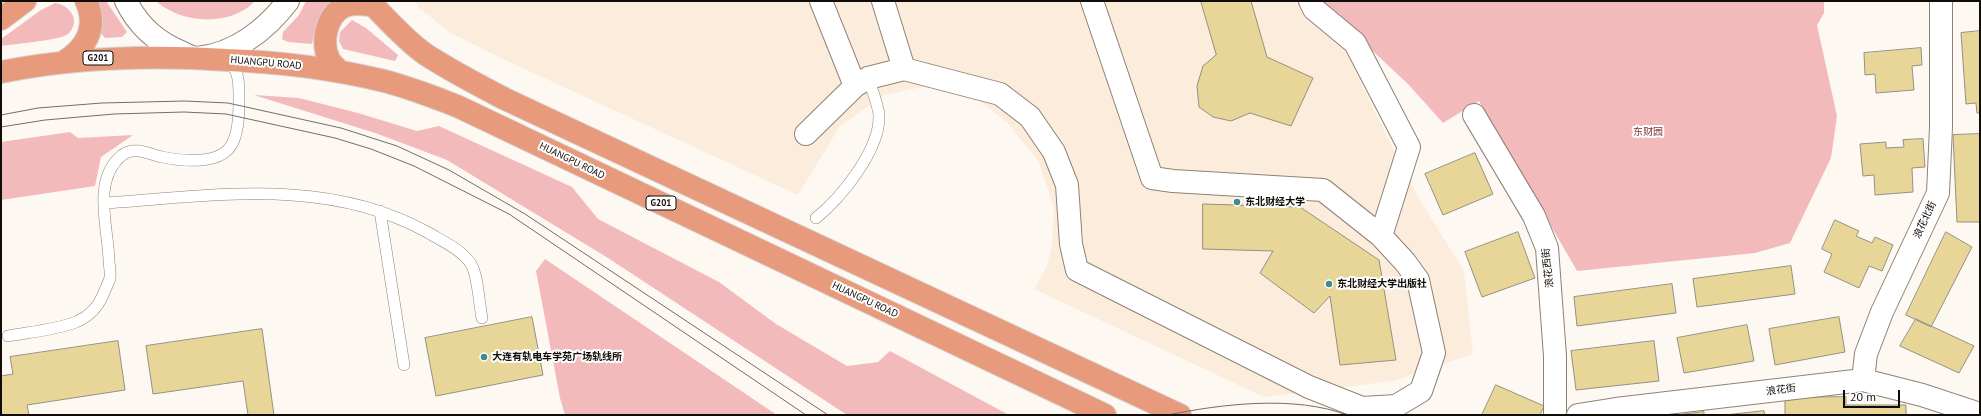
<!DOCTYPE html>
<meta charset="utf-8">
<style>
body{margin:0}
#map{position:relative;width:1981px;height:416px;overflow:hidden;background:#fef8f3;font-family:"PT Sans",sans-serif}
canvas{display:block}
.frame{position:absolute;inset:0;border:2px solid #100c07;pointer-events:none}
.scale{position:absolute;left:1843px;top:390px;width:57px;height:18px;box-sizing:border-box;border:2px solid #100c07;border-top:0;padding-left:5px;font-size:12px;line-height:14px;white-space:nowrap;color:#100c07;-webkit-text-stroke:3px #fff;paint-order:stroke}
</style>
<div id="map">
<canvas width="1981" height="416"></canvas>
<div class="frame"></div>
<div class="scale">20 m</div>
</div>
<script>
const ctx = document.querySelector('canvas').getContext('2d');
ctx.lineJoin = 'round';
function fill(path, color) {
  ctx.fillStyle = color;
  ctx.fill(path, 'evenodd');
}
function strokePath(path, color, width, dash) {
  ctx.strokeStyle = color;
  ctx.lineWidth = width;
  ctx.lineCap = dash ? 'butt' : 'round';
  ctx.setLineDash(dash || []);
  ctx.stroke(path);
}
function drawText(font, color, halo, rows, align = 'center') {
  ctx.font = font + ' "PT Sans","Noto Sans SC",sans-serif';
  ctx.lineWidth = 4;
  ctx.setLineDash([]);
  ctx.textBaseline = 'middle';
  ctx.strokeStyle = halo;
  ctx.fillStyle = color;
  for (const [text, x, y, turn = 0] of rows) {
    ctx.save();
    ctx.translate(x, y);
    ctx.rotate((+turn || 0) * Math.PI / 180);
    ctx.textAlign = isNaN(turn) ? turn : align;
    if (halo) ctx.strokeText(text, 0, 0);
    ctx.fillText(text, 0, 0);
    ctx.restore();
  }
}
fill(new Path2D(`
 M 415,1 L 1298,1 L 1310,16 L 1344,39 L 1357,75 L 1395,153 L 1418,197 L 1464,271 L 1473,354 L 1393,381 L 1264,397 L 1034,289 L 1046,268 L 1052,247 L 1054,207 L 1038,161 L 1008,123 L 977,99 L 927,86 L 884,95 L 840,126 L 798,195 L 505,60 L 451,33 L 419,8 Z`), '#fcecdc');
fill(new Path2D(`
 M 95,1 L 106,1 L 127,32 L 122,37 L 105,38 L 99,31 Z
 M 156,1 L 255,1 C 231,27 181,24 156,1 Z
 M 306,1 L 335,1 L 318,19 L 312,44 L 288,42 L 282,39 L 283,32 L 299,15 Z
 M 1319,1 L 1824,1 L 1824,13 L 1817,25 L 1837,116 L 1831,158 L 1790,243 L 1755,253 L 1577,271 L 1479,101 L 1443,123 L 1408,84 Z
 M 55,3 C 70,5 82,21 68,34 C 62,40 14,44 1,46 L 1,39 L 41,10 Z
 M 352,20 L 366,28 L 398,55 L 395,61 L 343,49 L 339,41 L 340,32 Z
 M 254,95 L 299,98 L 358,113 L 417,131 L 439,126 L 572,187 L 598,219 L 719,282 L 776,324 L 847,366 L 878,362 L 890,351 L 1009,415 L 847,415 L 608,258 L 447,160 L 378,134 Z
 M 70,132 L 78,138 L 133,135 L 101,157 L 95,186 L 1,200 L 1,142 Z
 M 545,259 L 777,415 L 565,415 L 560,398 L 536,271 Z`), '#f3babc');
const building = new Path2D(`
 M 1201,1 L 1251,1 L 1267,57 L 1313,78 L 1291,126 L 1250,113 L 1231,121 L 1213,117 L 1199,107 L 1197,86 L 1203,66 L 1216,55 Z
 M 1980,31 L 1980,113 L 1977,113 L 1976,103 L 1966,104 L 1961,33 Z
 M 1921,48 L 1922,65 L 1912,66 L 1914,90 L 1876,93 L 1875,74 L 1865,75 L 1864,53 Z
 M 1980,134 L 1980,222 L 1957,222 L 1953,135 Z
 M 1923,139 L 1925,167 L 1912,168 L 1913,192 L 1875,195 L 1874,175 L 1863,176 L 1860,144 L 1886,142 L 1886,148 L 1904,147 L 1903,140 Z
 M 1475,153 L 1493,194 L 1443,215 L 1425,174 Z
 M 1203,204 L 1300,207 L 1379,260 L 1396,360 L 1340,365 L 1330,296 L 1314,313 L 1260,273 L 1273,251 L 1203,249 Z
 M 1835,220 L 1859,231 L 1856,236 L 1872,243 L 1875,237 L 1893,245 L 1882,271 L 1869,266 L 1859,288 L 1824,272 L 1832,254 L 1822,249 Z
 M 1518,232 L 1535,278 L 1482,297 L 1465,252 Z
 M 1946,232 L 1972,247 L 1931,327 L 1906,315 Z
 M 1791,266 L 1795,294 L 1697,307 L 1693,279 Z
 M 1672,284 L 1676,313 L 1577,326 L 1574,297 Z
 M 532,317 L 543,375 L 436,396 L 425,338 Z
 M 1839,317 L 1845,352 L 1775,365 L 1769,329 Z
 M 1916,319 L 1974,346 L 1959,373 L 1900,346 Z
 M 1747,325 L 1754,361 L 1684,373 L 1677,338 Z
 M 262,329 L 274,415 L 248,415 L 243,381 L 153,394 L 146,346 Z
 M 118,341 L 125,390 L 27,405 L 29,415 L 1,415 L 1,376 L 13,374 L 10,357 Z
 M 1654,341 L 1659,381 L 1576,390 L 1571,351 Z
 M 1496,385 L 1544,406 L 1540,415 L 1482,415 Z
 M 1846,397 L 1846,405 L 1906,405 L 1906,415 L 1785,415 L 1785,398 Z
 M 1764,411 L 1765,415 L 1726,415 Z
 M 1704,412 L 1704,415 L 1676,415 Z`);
fill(building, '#e7d698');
strokePath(building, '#959180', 1);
const service = new Path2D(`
 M 104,203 C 213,196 326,176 427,232 C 442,241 461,249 471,264 C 478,276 479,303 482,318
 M 380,211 L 404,365
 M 816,218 C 841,198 880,150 879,116 C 879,107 871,87 868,78
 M 8,336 C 30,332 55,330 76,322 C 88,317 98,307 103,295 C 105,290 108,284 110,278 C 111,273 109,266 109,260 C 108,227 92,181 121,156 C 134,145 148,154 162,157 C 182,161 223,166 233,142 C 239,129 239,111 239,97 C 239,83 239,70 228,61`);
const minor = new Path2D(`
 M 883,1 L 904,69 L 1000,94 L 1030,117 L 1054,152 L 1067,185 L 1071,244 L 1077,270 L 1309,387 L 1362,408 L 1396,406 L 1421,391 L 1434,353 L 1418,280 L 1405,262 L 1381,236 L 1323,190 L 1173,181 L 1152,178 L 1092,1
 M 1310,1 L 1314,9 L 1355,43 L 1409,147 L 1381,236
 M 855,86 L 868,78 L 904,69
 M 1474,115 L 1534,216 L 1547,248 L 1555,356 L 1555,415
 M 806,134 L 855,86 L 821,1
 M 1863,380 L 1866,354 L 1882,312 L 1938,193 L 1941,127 L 1941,1
 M 1578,415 L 1616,409 L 1863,380 L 1922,395 L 1980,414`);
const secondary = new Path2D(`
 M 126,1 C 138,26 158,43 183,53 C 187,55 193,58 197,58 C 235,54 266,30 288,1`);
const trunk = new Path2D(`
 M 369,1 C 387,19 404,39 425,54 C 451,71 478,85 505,99 L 1180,415
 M 1,19 L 25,1
 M 65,61 C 87,47 98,27 86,1
 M 339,71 C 336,67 331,64 329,59 C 321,43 326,16 343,7 C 352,2 364,4 374,6
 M 1,72 C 76,57 151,55 227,60 C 278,62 329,68 380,80 C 406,86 431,96 457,106 L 1105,415`);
strokePath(service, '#8f8275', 12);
strokePath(minor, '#8f8275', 24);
strokePath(secondary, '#8f8275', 24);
strokePath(trunk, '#d4d3d2', 24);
strokePath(service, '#fff', 11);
strokePath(minor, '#fff', 22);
strokePath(secondary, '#fff', 22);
strokePath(trunk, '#e89b7c', 22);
strokePath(new Path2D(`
 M 1,115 L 38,108 L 102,103 L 185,101 L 228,103 L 341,128 L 397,146 L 449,170 L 525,214 L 828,415
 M 1,127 L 45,120 L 114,114 L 184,112 L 226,114 L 335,138 L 371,149 L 414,166 L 509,214 L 806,415
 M 1168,415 C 1221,404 1295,395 1347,415`), '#726d68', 1);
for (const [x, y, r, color] of [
 [1237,202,4,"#428a8f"],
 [1329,284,4,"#428a8f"],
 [484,357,4,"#428a8f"]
]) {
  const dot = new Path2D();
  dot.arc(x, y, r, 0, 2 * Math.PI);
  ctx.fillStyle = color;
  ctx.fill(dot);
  strokePath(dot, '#fff', 1.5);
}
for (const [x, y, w] of [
 [98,58,30],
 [661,203,30]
]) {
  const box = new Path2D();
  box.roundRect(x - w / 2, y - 7, w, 14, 3);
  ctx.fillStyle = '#fff';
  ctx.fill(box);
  strokePath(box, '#100c07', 1);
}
drawText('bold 9px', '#100c07', null, [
 ["G201",98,58],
 ["G201",661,203]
]);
drawText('10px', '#100c07', '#fff', [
 ["HUANGPU ROAD",266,63,5],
 ["HUANGPU ROAD",572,161,26],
 ["浪花北街",1925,220,-65],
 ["浪花西街",1548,268,-96],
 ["HUANGPU ROAD",865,300,25],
 ["浪花街",1781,390,-7]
]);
drawText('10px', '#83323c', '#fff', [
 ["东财园",1648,132]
]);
drawText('bold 10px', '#100c07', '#fff', [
 ["东北财经大学",1245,202],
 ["东北财经大学出版社",1337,284],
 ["大连有轨电车学苑广场轨线所",492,357]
], 'left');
</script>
